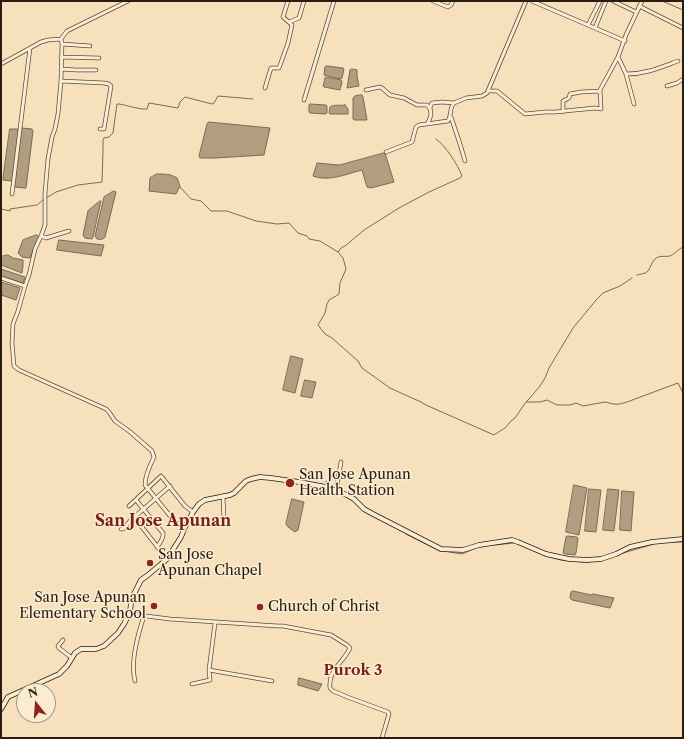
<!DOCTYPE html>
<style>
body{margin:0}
#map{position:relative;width:684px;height:739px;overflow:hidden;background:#f6e1bc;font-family:"Libre Caslon Text",serif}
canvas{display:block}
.frame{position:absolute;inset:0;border:2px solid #2a1c0f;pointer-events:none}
.north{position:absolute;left:16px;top:683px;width:40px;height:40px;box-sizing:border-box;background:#f9ecd3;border:1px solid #a69985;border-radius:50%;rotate:343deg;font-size:11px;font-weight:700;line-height:16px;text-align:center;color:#2a1c0f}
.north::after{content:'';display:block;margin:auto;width:14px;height:18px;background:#8f2418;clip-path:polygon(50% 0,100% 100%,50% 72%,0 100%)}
</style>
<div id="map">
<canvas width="684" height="739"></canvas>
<div class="frame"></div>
<div class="north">N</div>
</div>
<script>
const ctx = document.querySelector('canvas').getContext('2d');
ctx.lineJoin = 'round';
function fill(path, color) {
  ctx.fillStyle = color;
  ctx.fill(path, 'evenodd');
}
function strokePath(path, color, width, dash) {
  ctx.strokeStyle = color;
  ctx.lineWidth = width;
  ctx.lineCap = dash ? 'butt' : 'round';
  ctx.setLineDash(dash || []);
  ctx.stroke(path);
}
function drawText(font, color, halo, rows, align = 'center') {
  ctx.font = font + ' "Libre Caslon Text",serif';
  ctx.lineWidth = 3;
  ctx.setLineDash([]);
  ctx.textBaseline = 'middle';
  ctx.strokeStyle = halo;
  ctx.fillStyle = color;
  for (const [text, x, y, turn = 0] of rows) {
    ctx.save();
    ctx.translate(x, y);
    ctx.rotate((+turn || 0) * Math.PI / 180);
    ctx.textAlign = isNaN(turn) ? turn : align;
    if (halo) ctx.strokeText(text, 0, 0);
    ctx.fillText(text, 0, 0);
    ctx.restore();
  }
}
const water = new Path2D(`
 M 327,66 L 343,68 L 344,69 L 342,78 L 341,79 L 324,75 L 325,67 Z
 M 352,69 L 357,70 L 357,76 L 359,86 L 347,88 L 350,70 Z
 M 326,77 L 341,80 L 342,82 L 340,90 L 324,87 L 323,86 L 325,78 Z
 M 362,95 L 363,97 L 367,120 L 354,120 L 353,119 L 353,98 L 355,96 Z
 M 310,104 L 326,105 L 327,106 L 327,113 L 325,114 L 310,113 L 309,112 L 309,105 Z
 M 345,105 L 348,109 L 348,114 L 330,114 L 329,113 L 330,107 C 334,104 340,106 345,105 Z
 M 209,122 L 270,128 L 264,155 L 215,158 L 200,158 L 199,156 L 207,124 Z
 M 22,128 L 32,129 L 33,131 L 26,188 L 24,188 L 15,187 L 14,185 L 21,129 Z
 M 10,129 L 19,129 L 13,180 L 12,181 L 3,180 L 3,178 Z
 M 385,153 L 394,182 L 371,188 L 367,187 L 362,170 C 347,174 328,182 313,176 L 317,163 L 339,165 Z
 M 157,174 C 165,174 171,174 177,178 L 180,186 L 176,194 L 149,191 L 150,178 Z
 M 114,191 L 116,192 L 105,237 C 102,240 101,240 97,239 L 95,236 L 104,197 Z
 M 100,201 L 101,201 L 93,237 L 92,239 L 85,238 L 83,235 L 88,211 Z
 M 37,235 L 39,237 L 30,258 L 22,257 L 18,253 L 23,240 Z
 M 59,240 L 104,245 L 101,256 L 57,250 Z
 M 8,255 L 13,258 L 23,260 L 23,266 L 22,273 L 1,265 L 1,257 Z
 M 1,269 L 25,277 L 23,283 L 1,276 Z
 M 1,282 L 20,288 L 16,300 L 1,295 Z
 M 291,356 L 303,359 L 295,393 L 283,390 Z
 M 305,380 L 316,382 L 312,398 L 301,396 Z
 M 574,485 L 587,488 L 579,535 L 566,532 Z
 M 589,489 L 601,490 L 596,532 L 585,531 Z
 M 608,489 L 619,490 L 614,531 L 603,530 Z
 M 622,491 L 634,492 L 631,531 L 620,530 Z
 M 292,499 L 304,502 L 298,530 L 295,532 L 288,527 L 286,524 Z
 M 568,536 L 577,537 L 578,539 L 576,553 L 575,555 L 565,554 L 563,553 L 566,537 Z
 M 573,591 L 591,595 L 593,594 L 614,598 L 610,608 L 572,600 L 570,598 L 571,592 Z
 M 299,678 L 322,684 L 318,691 L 298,685 Z`);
fill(water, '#b19e81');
strokePath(water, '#7b6a53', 1);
strokePath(new Path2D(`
 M 662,1 L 683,10
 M 180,187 L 191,199 L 201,201 L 211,211 L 227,211 L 256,221 L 277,224 L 289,223 L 298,233 L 307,236 L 309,239 L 320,241 L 338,252 L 341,248 L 345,246 L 364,230 L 399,208 L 429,192 L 460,178 L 462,176 C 458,165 445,145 436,139
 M 46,198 L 56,192 L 78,185 L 102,182 L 103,151 L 103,140 L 104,138 L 109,137 L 113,133 L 117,104 L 119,104 C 126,105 141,110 147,109 L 149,103 L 178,108 L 180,102 L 185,97 L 212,104 L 214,103 L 218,96 L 253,99
 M 1,209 L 10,211 L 10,209 L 37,205 L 44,199
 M 338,252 L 343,258 L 346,269 L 340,283 L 339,294 L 336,296 L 329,300 L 327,304 L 325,313 L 318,325 L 325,334 L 332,338 L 358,361 L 362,368 L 390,388 L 421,402 L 426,405 L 494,435 L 505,428 L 511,421 L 515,418 L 526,402 L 529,399 L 540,386 L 545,378 L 549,368 L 573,328 L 597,299 L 603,293 L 620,286 L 632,278
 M 637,275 C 640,274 646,274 648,271 C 651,267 651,263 655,259 C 659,255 665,257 670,256 C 675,254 678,249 683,247
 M 527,402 L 540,402 L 547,400 L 557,405 L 570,405 L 576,403 L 583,406 L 605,402 C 608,402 610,404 614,404 C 618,405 623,403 627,402 L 678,383 L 683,393
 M 406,534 L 440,551
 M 673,542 L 683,542
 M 495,545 L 514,543
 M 443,551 L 462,554 L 476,548
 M 623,553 L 654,544
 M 546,556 L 561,560 L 576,561
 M 580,562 L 589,562`), '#7b6a53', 1);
const street = new Path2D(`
 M 128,1 L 67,31 L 61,39 L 62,44 L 61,81 L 58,114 L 55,129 L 52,137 L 48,159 L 45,193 L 45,225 L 41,236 L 35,249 L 29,275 L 25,286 L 18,311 L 13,324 L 12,343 L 14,366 L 19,370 L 106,409 L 109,412 L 115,421 L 129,431 L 152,451 L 154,457 C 150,465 145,475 145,485 L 175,522 L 185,527
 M 433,1 L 448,7 L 451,5 L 453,1
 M 532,1 L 625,41
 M 613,1 L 636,12
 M 639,6 L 683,28
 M 289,22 L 299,18 L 304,1
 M 588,25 L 600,1
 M 595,28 L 606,1
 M 62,44 L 90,46
 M 61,57 L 99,58
 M 618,57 L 626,74 L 634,104
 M 1,64 L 41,42 L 48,40 L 61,39
 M 61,69 L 76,70 L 96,70
 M 626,74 C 646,74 659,68 678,61
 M 61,81 L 104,83 L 109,84 L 111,86 L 104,129 L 100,129
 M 667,86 L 677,83 L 683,79
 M 265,88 L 271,68 L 279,68 L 288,43 L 292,25 L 283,17 L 288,1
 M 366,90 L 380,87 L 382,88 L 390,95 L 404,98 L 417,105 L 427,105 L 430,109
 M 488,91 L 497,91 L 525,114 L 545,112 L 555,112 L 595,108 L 601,109 L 600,90 L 618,57 L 626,35 L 642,1
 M 304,100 L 334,1
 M 563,112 L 563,101 L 569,98 L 570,94 L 581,92 L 600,91
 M 451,117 C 456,132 461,146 465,161
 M 428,123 L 431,115 L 430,107 L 432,103 L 442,102 L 454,103 L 466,98 L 482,96 L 487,93 L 526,1
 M 386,152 L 412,142 L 416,127 L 419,125 L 448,121 C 452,115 449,108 454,103
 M 12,194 L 30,48
 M 41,236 L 46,238 L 69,231
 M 1,278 L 25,286
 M 336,491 L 341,462
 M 223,496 L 224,520
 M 136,500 L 163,533 C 164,538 160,543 157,547
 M 129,506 L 161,476 L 185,506 L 193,512
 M 134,517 L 167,559
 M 121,529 L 123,529 L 131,520 L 170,486
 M 130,612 L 138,615 L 170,619 L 278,626 L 283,626 L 331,635 L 347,645 L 350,648 C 343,663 328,670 330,688 L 333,691 L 350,698 L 388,712 L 389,714 L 382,738
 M 63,640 L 58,646 L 59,648 L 72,658
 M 209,670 L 272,681
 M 135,681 C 130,662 138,634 144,616
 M 192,684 L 210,680 L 209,670 L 215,623`);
const secondary = new Path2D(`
 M 1,709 L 8,697 L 59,674 L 67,666 L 75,653 L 81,649 L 96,649 L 104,646 L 118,633 L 124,624 L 130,612 L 131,603 L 134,594 L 141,580 L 148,575 L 167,559 L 181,537 L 185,527 L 193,512 L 199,504 L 205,500 L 230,495 L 234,493 L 246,481 L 251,479 L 260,477 L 271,478 L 299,482 L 326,487 L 336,491 L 347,495 L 354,499 L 364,509 L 373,514 L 441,549 L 463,550 L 479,545 L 512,540 L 518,542 L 546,554 L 555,556 L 569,559 L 587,560 L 601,559 L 616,554 L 630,547 L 652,542 L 683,539`);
strokePath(street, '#5d4d3a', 4.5);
strokePath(secondary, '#2a1c0f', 5.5);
strokePath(street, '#f9ecd3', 3);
strokePath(secondary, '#f9ecd3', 4);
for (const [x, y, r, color] of [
 [290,483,5,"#8f2418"],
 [150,563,4,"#8f2418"],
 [154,606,4,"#8f2418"],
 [260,607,4,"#8f2418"]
]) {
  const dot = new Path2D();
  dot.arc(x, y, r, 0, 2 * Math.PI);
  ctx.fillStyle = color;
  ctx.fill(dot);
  strokePath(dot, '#f9ecd3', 1.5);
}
drawText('14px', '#2a1c0f', '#f9ecd3', [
 ["San Jose Apunan",299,475],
 ["Health Station",299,491],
 ["San Jose",158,555],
 ["Apunan Chapel",158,571],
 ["San Jose Apunan",146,598,"right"],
 ["Elementary School",146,614,"right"],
 ["Church of Christ",268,607]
], 'left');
drawText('bold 15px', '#7a1f14', '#f9ecd3', [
 ["Purok 3",353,671]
]);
drawText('bold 16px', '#7a1f14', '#f9ecd3', [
 ["San Jose Apunan",163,521]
]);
</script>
